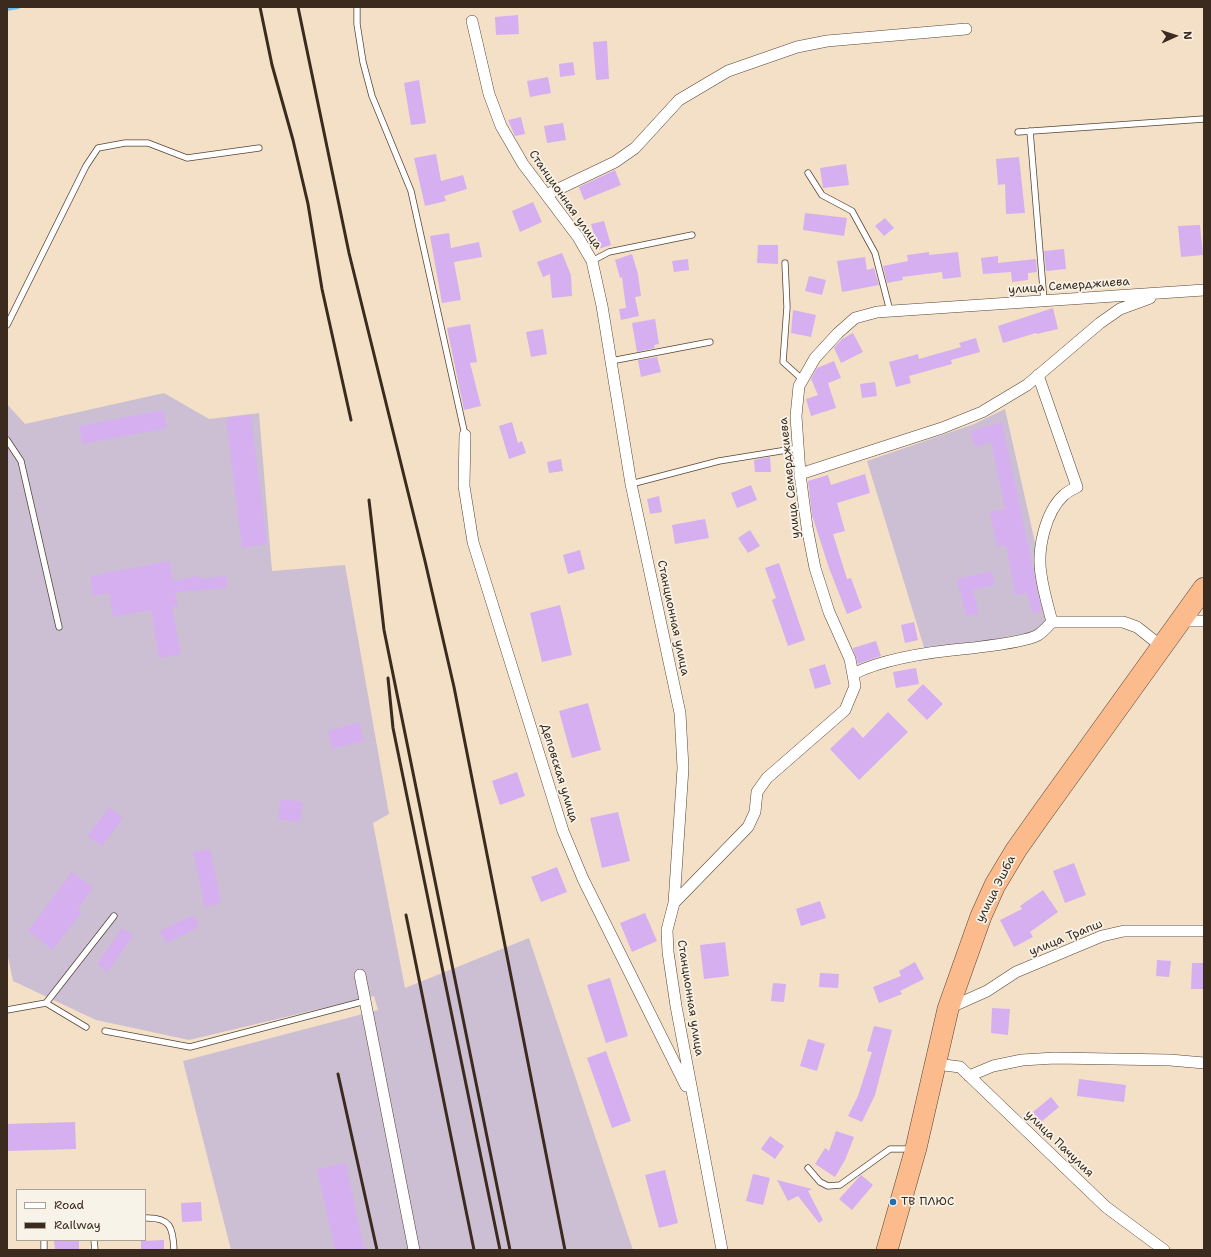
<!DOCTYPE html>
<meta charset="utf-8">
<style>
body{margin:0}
#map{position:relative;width:1211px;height:1257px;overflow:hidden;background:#f4e0c6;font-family:"Shantell Sans",sans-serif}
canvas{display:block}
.frame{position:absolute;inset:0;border:8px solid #3b2a1e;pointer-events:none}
.legend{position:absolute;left:16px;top:1189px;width:130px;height:52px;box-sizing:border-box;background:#f7f3e8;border:1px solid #aca397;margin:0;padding:5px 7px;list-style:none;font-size:12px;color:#3b2a1e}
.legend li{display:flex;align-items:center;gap:8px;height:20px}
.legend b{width:20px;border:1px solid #aca397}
.north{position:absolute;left:1155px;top:16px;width:40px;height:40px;-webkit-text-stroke:3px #f7f3e8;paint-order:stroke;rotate:87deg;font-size:11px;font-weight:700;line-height:16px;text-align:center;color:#3b2a1e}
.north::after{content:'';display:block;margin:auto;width:14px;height:18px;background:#3b2a1e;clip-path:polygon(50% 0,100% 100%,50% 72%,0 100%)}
</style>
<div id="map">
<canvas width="1211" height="1257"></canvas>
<div class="frame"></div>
<ul class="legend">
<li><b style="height:5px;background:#fff"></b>Road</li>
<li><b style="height:5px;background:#3b2a1e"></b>Railway</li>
</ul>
<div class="north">N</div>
</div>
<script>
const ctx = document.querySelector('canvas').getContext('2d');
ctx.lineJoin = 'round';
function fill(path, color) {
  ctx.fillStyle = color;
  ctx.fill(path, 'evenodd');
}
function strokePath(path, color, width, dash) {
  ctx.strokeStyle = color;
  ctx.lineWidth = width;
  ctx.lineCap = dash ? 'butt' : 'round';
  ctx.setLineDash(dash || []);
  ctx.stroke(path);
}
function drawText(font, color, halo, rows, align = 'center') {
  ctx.font = font + ' "Shantell Sans",sans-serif';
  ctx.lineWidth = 3.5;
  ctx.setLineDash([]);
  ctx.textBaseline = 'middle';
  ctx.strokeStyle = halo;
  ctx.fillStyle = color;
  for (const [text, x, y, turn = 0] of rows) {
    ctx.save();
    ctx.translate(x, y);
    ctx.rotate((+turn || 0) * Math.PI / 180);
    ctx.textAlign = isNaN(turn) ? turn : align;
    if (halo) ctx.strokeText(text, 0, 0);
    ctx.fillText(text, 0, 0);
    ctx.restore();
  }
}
fill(new Path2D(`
 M 164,393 L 209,419 L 259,413 L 272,571 L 345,565 L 389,814 L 373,823 L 405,988 L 529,938 L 633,1250 L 231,1250 L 183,1061 L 378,1010 L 374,996 L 189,1040 L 96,1020 L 13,981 L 7,952 L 7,404 L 25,424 Z
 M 1005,409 L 1054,627 L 926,654 L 867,461 L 974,424 Z`), '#ccbfd4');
strokePath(new Path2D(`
 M 7,9 L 18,7`), '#6ebee9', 4);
fill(new Path2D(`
 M 518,15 L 519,34 L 496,35 L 495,17 Z
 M 607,41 L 609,79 L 596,80 L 593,42 Z
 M 573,62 L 575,75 L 560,77 L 559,64 Z
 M 548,77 L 551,93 L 530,97 L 527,81 Z
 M 419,80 L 426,123 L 411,125 L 404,83 Z
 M 521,117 L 525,134 L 515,136 L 508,120 Z
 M 563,123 L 566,140 L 547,143 L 544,126 Z
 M 436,154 L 441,181 L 463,175 L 467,189 L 444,196 L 446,201 L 425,206 L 414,158 Z
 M 1019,157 L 1025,213 L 1006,214 L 1005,184 L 998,185 L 996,159 Z
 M 846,164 L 849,185 L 823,188 L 820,168 Z
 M 615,170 L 621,185 L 584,200 L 579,187 Z
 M 533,202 L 542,222 L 520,232 L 512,211 Z
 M 805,213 L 847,218 L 844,236 L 803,230 Z
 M 885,218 L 894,228 L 884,236 L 875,226 Z
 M 604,221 L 611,245 L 598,249 L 591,224 Z
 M 1200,225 L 1203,255 L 1181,257 L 1178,226 Z
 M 449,233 L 451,248 L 479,242 L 482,257 L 454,262 L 461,300 L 442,303 L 430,236 Z
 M 758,245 L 778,245 L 778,264 L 757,263 Z
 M 1064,249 L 1066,269 L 1046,271 L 1044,251 Z
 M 929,252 L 929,255 L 958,252 L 961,277 L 943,279 L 942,272 L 902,277 L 903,280 L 887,283 L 883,266 L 908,261 L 907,255 Z
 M 562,253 L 571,275 L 572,296 L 552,298 L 550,274 L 543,277 L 537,262 Z
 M 632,254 L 638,274 L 641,296 L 635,297 L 639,316 L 621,320 L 619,309 L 626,308 L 622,277 L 620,278 L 615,260 Z
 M 998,256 L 998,263 L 1036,259 L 1037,272 L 1028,273 L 1028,280 L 1012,282 L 1011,272 L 983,274 L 981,258 Z
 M 865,257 L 867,270 L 874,268 L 879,285 L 842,292 L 837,261 Z
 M 688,259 L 689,270 L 674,272 L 672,261 Z
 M 809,276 L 826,280 L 822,295 L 805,291 Z
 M 1053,308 L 1058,329 L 1037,334 L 1036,333 L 1003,343 L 998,326 Z
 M 793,310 L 816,315 L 811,337 L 791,333 Z
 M 655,319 L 659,344 L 654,345 L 655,348 L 637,352 L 632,323 Z
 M 470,324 L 477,362 L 470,363 L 481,406 L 464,410 L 447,328 Z
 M 543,329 L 547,354 L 531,357 L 526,332 Z
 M 853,333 L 863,352 L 841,363 L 834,348 L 842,339 Z
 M 976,338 L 980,352 L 951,360 L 952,364 L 909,376 L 911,383 L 896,387 L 889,362 L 918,354 L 919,359 L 961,347 L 959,343 Z
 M 657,357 L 661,372 L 641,377 L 638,360 Z
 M 834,361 L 841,378 L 828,383 L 836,408 L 811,416 L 806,399 L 818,395 L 811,379 L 817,368 Z
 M 875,382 L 877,396 L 862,398 L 860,384 Z
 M 163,410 L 167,428 L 82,444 L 79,426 Z
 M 251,415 L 267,544 L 242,548 L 226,418 Z
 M 512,422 L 518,443 L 522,441 L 526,453 L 509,459 L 499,426 Z
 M 1002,422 L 1042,611 L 1032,613 L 1027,593 L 1015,595 L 1006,545 L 997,547 L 990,512 L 1005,509 L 991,442 L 975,447 L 970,431 Z
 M 770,457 L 771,472 L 755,472 L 754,460 Z
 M 561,459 L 563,471 L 549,473 L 547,462 Z
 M 865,474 L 870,493 L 837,503 L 845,531 L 833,534 L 847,579 L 851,578 L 862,608 L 847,614 L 829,568 L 812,515 L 808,481 L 828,475 L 831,485 Z
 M 751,485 L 757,500 L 737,508 L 731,493 Z
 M 659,496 L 662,512 L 650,514 L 647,499 Z
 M 705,519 L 709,538 L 675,544 L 672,525 Z
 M 750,530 L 760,546 L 748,553 L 738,538 Z
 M 580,550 L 585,569 L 568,574 L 563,555 Z
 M 169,561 L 173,581 L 199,576 L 200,579 L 226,576 L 227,588 L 175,592 L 178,606 L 172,607 L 181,654 L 159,658 L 151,610 L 113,617 L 109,593 L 93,596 L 90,576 Z
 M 779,563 L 805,640 L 788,646 L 772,600 L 776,598 L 765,568 Z
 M 992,571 L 995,585 L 973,590 L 979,614 L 966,616 L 957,579 Z
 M 560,605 L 572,655 L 542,662 L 530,613 Z
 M 914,622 L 918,640 L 905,643 L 901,625 Z
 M 876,641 L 881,656 L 858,664 L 853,648 Z
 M 825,664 L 831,684 L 815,689 L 809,669 Z
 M 916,668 L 919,684 L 896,688 L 893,672 Z
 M 923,684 L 943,704 L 927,720 L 907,700 Z
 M 588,703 L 601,750 L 572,758 L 559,711 Z
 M 888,712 L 908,732 L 859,780 L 830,749 L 853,727 L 863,738 Z
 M 359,722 L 364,741 L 332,749 L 328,731 Z
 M 517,772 L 525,796 L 500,805 L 492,781 Z
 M 281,799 L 303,802 L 300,822 L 278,819 Z
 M 109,808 L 123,818 L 102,846 L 87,836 Z
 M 618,812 L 630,861 L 602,868 L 590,818 Z
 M 210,849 L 221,903 L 205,907 L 193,852 Z
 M 1074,863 L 1086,895 L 1065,903 L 1053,871 Z
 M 557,867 L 567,892 L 541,902 L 531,877 Z
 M 72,872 L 93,888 L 78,909 L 82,912 L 53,950 L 28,931 Z
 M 1043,890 L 1058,912 L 1030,932 L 1033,937 L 1014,947 L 1000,920 L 1022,909 L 1020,906 Z
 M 820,901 L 826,918 L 801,926 L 796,909 Z
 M 645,913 L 657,941 L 632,952 L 620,923 Z
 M 194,915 L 199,927 L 166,943 L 160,931 Z
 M 122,928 L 133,936 L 107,972 L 97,964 Z
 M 725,942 L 729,976 L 704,979 L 700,945 Z
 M 1157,960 L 1171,961 L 1169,977 L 1156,976 Z
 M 915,962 L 924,979 L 900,991 L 902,994 L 879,1003 L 873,987 L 901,976 L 899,971 Z
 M 1192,963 L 1204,963 L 1204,989 L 1191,989 Z
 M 820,973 L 839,974 L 838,988 L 819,987 Z
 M 610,978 L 628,1036 L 606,1043 L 587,985 Z
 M 773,983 L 786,984 L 784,1002 L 771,1001 Z
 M 992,1008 L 1010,1009 L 1008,1035 L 991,1033 Z
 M 874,1026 L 892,1030 L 875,1095 L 862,1122 L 848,1116 L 858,1096 L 872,1052 L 867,1051 Z
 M 808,1039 L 825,1044 L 817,1071 L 800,1066 Z
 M 606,1051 L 631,1121 L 612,1128 L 587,1058 Z
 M 1079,1079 L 1126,1085 L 1124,1102 L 1077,1096 Z
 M 1051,1097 L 1059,1107 L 1041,1122 L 1033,1112 Z
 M 75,1122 L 76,1149 L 7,1151 L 7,1124 Z
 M 836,1131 L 854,1137 L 845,1160 L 835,1177 L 815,1164 L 825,1148 L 829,1151 Z
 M 770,1136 L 784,1146 L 775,1159 L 761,1149 Z
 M 346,1163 L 364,1250 L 335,1250 L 317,1169 Z
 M 665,1170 L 678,1223 L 659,1228 L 645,1175 Z
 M 753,1174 L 770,1178 L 763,1205 L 746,1201 Z
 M 861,1175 L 873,1185 L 852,1210 L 839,1199 Z
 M 777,1180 L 812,1189 L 808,1191 L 823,1220 L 819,1223 L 798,1196 L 788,1201 Z
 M 201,1202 L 202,1221 L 182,1222 L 181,1203 Z
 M 54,1240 L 79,1240 L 79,1250 L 55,1250 Z
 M 164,1240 L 164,1250 L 141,1250 L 141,1241 Z`), '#d5afef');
const lane = new Path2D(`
 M 357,7 L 357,24 L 363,62 L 372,96 L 411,191 L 465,435
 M 1030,131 L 1044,301
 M 1018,132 L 1204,119
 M 808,173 L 822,195 L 852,211 L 875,253 L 890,311
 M 592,261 L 609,252 L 692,235
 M 785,263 L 787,307 L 783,362 L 803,380
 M 7,325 L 86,166 L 98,148 L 125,143 L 148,143 L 187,158 L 259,148
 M 611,361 L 710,342
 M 7,440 L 21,461 L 59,627
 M 631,484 L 719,461 L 799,448
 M 46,1003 L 114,916
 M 7,1010 L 46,1003 L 86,1027
 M 105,1031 L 190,1047 L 365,1001
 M 808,1168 L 820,1182 L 828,1186 L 840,1185 L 890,1149 L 911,1149
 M 145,1218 C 171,1217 173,1228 174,1250
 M 44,1240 L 44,1250
 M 94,1240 L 95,1250`);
const street = new Path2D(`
 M 472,21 L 489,94 L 501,126 L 523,164 L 578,237 L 592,261 L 602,306 L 631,484 L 680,713 L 683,768 L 674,903 L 667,930 L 668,952 L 676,1006 L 722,1250
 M 548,194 L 615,162 L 635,148 L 679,100 L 728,71 L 797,47 L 827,41 L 966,29
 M 1038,375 L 1077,487 C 1073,489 1067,492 1064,495 C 1045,512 1037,550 1041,574 C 1043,590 1048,606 1052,622
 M 465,435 L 464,486 L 473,542 L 563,831 L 583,879 L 686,1086
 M 800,474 L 942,428 L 982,412 L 1027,385 L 1100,323 L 1120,309 L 1150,298
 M 1181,621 L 1204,621
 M 853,674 C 885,658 937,651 972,648 C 988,646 1026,642 1038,635 C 1043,632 1048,626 1052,622 L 1123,622 L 1137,627 L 1161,646
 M 674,903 L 748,827 L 755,812 L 757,792 L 767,778 L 845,710 L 855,686 L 850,659 L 829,612 L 815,568 L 807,527 L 800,474 L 796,416 L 799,386 L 815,358 L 838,333 L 855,318 L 877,312 L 1204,290
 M 360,975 L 414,1250
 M 949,1008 L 987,991 L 1016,972 L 1102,936 L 1124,931 L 1204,931
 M 936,1064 L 960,1067 L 1106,1207 L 1164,1250
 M 969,1076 L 993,1066 L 1022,1060 L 1055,1058 L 1170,1060 L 1204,1063`);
const highway = new Path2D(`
 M 887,1250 L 916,1148 L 948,1009 L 981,916 L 995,885 L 1016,850 L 1040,816 L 1204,588`);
strokePath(lane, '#574537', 7);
strokePath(street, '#574537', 12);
strokePath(highway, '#574537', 22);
strokePath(lane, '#fff', 5.5);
strokePath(street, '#fff', 11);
strokePath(highway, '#fbbb8d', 21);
strokePath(new Path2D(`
 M 260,7 L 272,65 L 293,140 L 308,204 L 322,289 L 351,420
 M 298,7 L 349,253 L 425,561 L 454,687 L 565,1250
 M 369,500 L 384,630 L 510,1250
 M 388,678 L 393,728 L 500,1250
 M 406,915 L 474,1250
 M 338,1074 L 377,1250`), '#3b2a1e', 3);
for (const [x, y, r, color] of [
 [893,1202,4,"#1f6fb2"]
]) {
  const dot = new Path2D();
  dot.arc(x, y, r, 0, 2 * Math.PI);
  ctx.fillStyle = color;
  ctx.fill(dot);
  strokePath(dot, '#f7f3e8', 1.5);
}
drawText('12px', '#3b2a1e', '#f7f3e8', [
 ["Станционная улица",565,200,55],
 ["улица Семерджиева",1069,286,-4],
 ["улица Семерджиева",790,478,-96],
 ["Станционная улица",673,618,78],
 ["Деповская улица",559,773,73],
 ["улица Эшба",996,889,-63],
 ["улица Трапш",1066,938,-22],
 ["Станционная улица",690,998,81],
 ["улица Пачулия",1059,1144,44]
]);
drawText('12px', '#3b2a1e', '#f7f3e8', [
 ["ТВ ПЛЮС",901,1202]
], 'left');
</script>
